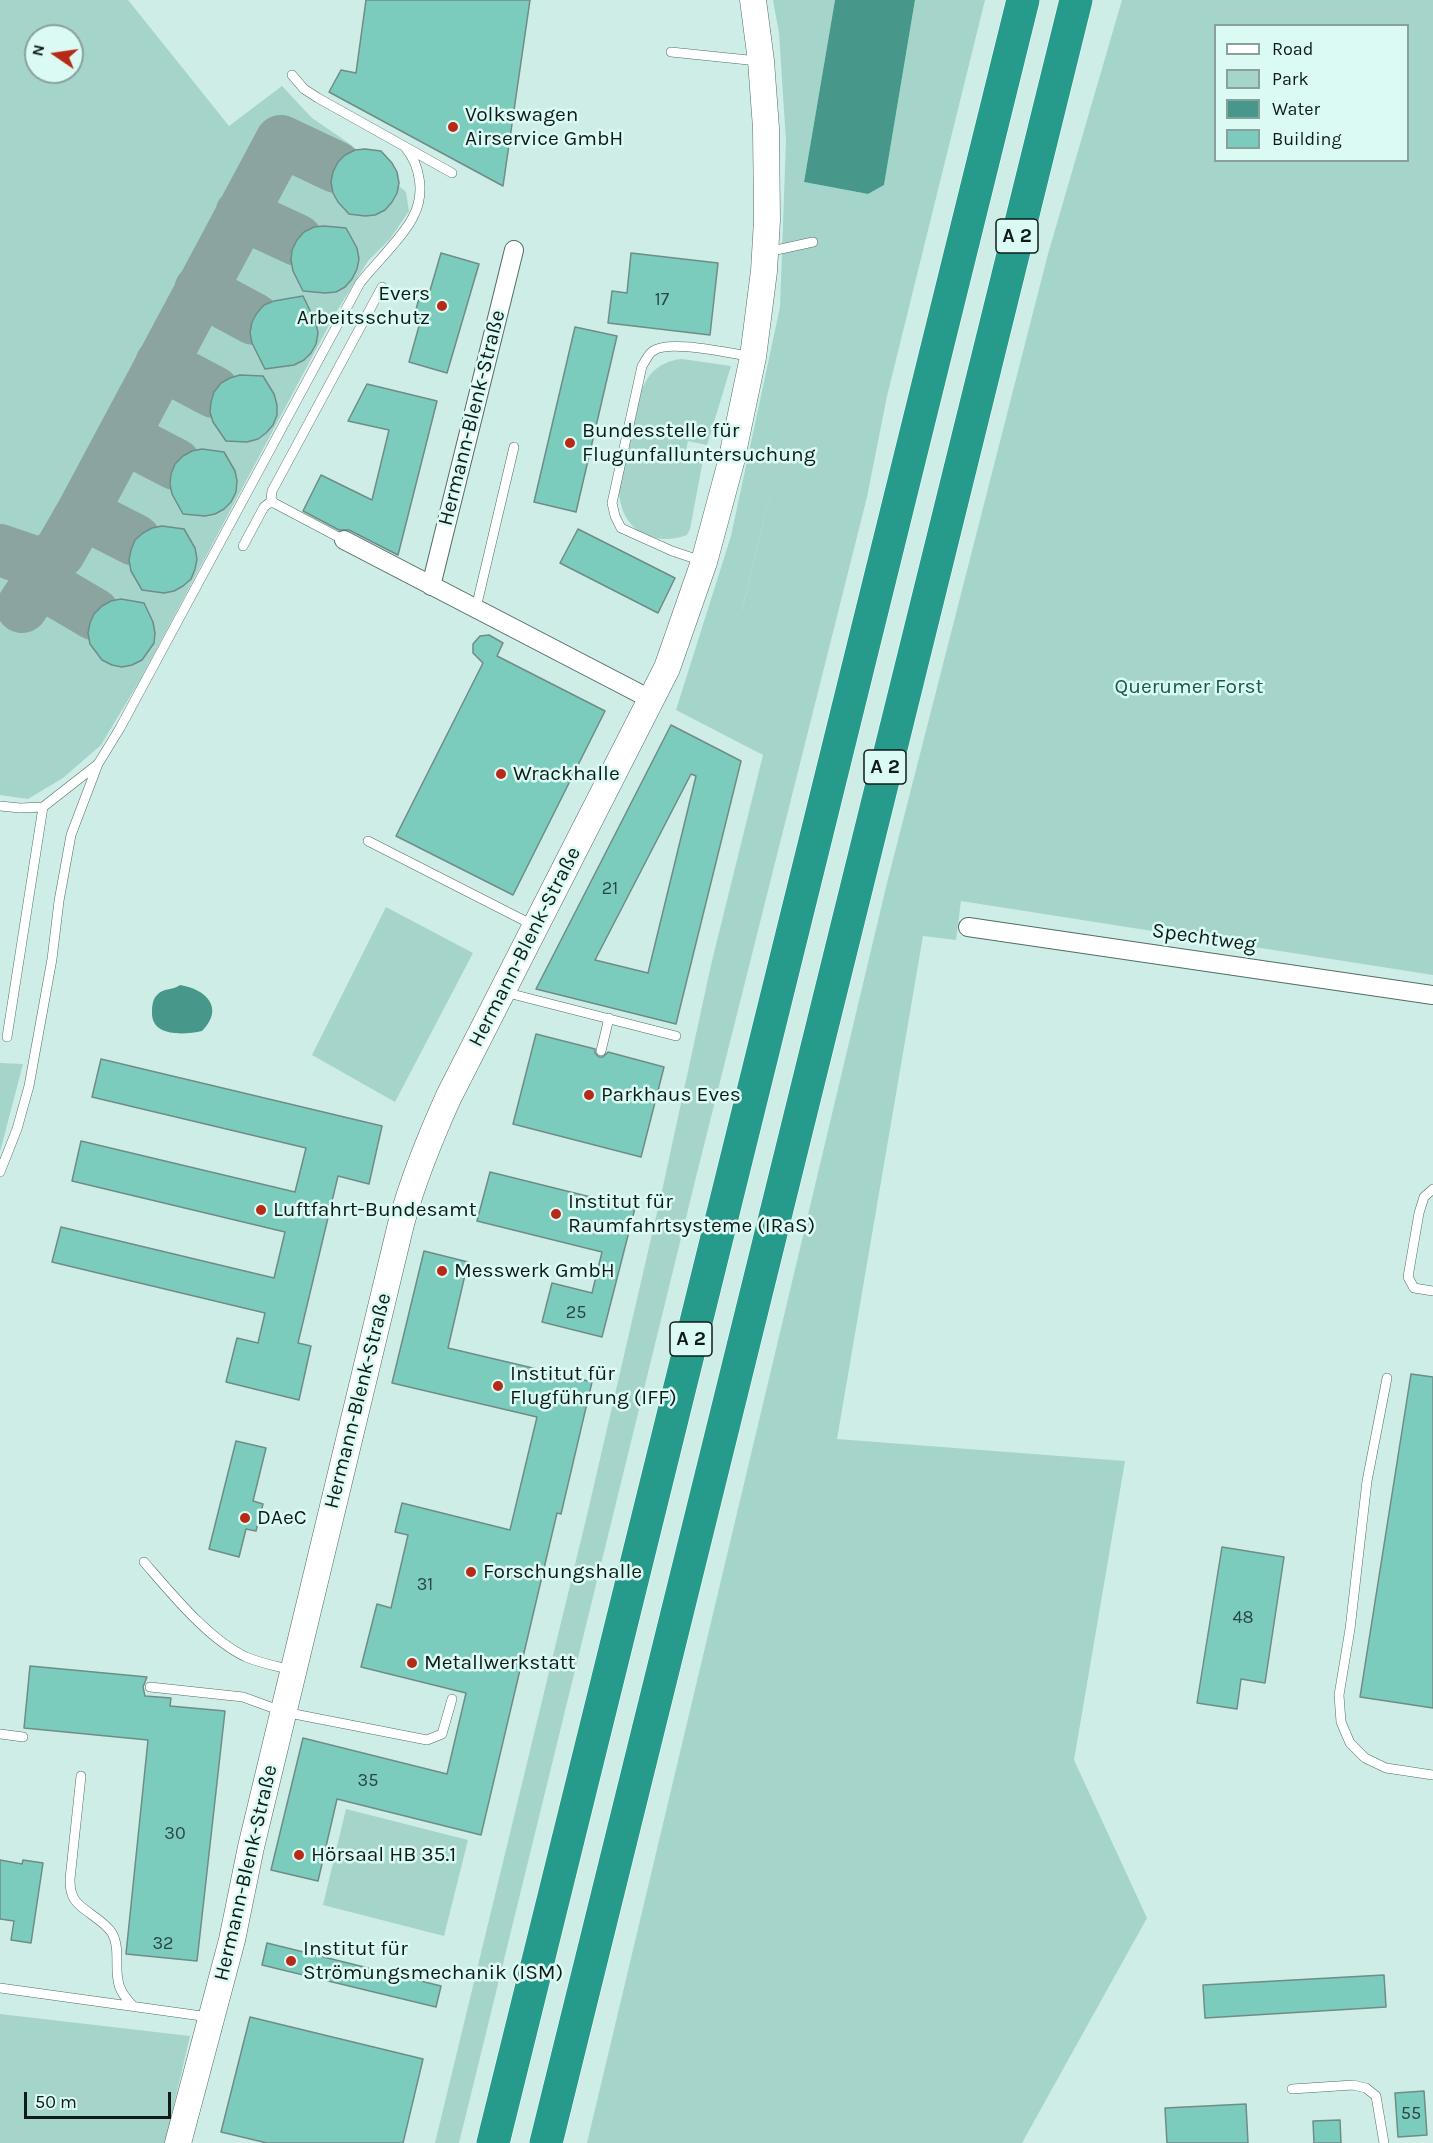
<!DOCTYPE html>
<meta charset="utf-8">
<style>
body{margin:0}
#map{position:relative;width:1433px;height:2143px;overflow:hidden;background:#ceede6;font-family:Karla,sans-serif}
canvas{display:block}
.legend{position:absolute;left:1214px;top:24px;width:195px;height:138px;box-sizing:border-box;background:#dbfaf4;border:2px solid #89a19c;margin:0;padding:8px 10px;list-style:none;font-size:18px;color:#0f1b19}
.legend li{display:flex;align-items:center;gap:12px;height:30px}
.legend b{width:30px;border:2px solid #89a19c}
.north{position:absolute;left:24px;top:24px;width:60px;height:60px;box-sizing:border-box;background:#dbfaf4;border:2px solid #89a19c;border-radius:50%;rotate:283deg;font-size:16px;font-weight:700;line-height:24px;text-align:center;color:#0f1b19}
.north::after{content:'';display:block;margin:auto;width:21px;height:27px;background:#b72a17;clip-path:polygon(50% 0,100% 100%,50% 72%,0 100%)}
.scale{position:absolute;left:24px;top:2092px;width:147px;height:27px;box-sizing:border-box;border:3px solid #0f1b19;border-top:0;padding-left:8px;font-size:18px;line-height:21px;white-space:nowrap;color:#0f1b19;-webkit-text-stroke:4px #dbfaf4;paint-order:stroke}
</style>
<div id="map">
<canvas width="1433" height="2143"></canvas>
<ul class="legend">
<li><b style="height:8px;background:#fff"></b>Road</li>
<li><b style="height:16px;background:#a5d4cb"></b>Park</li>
<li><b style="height:16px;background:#47988a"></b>Water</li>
<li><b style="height:16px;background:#7cccbe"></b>Building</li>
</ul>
<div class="north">N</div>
<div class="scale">50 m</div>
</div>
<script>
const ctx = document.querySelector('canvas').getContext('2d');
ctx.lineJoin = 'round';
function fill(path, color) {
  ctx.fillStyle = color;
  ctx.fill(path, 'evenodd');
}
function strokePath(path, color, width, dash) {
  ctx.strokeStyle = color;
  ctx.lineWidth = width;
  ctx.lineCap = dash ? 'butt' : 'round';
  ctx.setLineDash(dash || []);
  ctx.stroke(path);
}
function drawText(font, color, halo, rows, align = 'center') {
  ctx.font = font + ' Karla,sans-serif';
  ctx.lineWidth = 5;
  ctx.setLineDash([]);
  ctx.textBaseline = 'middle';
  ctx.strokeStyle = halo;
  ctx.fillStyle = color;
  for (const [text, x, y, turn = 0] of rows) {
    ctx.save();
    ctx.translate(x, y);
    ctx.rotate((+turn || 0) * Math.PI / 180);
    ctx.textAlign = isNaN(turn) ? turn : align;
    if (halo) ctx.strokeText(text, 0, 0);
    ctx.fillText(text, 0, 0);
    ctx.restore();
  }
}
fill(new Path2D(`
 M 0,0 L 128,0 L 229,126 L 282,86 L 312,118 L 350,144 L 406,192 L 409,211 L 390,239 L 368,261 L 335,314 L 140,680 L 101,745 L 63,778 L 28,799 L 0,795 ZM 36,36 L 72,36 L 72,72 L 36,72 Z
 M 773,0 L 835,0 L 804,182 L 868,194 L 884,185 L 915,0 L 985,0 L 887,396 L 867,497 L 696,1177 L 459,2143 L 435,2143 L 588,1511 L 662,1191 L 711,965 L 763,755 L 676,710 L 731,536 L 780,307 L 786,141 L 779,33 ZM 785,432 L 742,611 L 742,610 Z
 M 1122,0 L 1433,0 L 1433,975 L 961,901 L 956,940 L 923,936 L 837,1439 L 1125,1461 L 1074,1760 L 1147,1918 L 1022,2143 L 587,2143 L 887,883 L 1048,254 ZM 1216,26 L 1408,26 L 1408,160 L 1216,160 Z
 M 682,359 L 731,366 L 707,445 L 688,441 L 685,455 L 703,460 L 690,529 L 687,535 C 657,546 626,534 620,500 C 616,481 626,456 630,437 C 635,416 637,392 650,375 C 658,365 670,360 682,359 Z
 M 386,907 L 473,953 L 395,1102 L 312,1055 Z
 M 0,1063 L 23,1064 L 0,1152 Z
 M 346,1809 L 468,1840 L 444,1936 L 323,1905 Z
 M 0,2014 L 190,2036 L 165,2143 L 0,2143 Z`), '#a5d4cb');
fill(new Path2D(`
 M 835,0 L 915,0 L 884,185 L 868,194 L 804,182 Z
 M 180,985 C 206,989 225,1008 202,1031 C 184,1035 151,1037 152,1012 C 152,1005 153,998 158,994 C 164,988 174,990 180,985 Z`), '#47988a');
strokePath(new Path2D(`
 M 241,214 L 297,240
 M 200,290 L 254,319
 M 161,364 L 214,392
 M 123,437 L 175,464
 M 82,513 L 135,540
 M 0,550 L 41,564
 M 38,581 L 94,614
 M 22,607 C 30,594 43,580 41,564 L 59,553 L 82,513 L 281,141 L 336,167`), '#8ca4a0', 52);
const building = new Path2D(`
 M 366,0 L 530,0 L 503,186 L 329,92 L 341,70 L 356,73 Z
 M 365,149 L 381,151 L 392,163 L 397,172 L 399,183 L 397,193 L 392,202 L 385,210 L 375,215 L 365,216 L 349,214 L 338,202 L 333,193 L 331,182 L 333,172 L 338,162 L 345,155 L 355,150 Z
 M 324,226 L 346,228 L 357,248 L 359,259 L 357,269 L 352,279 L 345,287 L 336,292 L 325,293 L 303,291 L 293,271 L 291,260 L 292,250 L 297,240 L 304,232 L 314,227 Z
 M 441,253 L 479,264 L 447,373 L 409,362 L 421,319 L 414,317 L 421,291 L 429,294 Z
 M 631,253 L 718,263 L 710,335 L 608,323 L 612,291 L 627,293 Z
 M 303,296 L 316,323 L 318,333 L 316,344 L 311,353 L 304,360 L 294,365 L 265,369 L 252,343 L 250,333 L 252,322 L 257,313 L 264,305 L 274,301 Z
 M 575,327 L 617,336 L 576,512 L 534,502 Z
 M 240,375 L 263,376 L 274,394 L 277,405 L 277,415 L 273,425 L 266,433 L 258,439 L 247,442 L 226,441 L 213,422 L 210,412 L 211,402 L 214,392 L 221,383 L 230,378 Z
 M 367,384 L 437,401 L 398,555 L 349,530 L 339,530 L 303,511 L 321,475 L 372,500 L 389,430 L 348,421 Z
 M 202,449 L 224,452 L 235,471 L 237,481 L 236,492 L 231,502 L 224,509 L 215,514 L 205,516 L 183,514 L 172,494 L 170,484 L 171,474 L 175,464 L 183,456 L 192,451 Z
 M 162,526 L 184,529 L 195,548 L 197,559 L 195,569 L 191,579 L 183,586 L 174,591 L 164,593 L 142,590 L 131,571 L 129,560 L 131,550 L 135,540 L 143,533 L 152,528 Z
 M 578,529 L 675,578 L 658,613 L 560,563 Z
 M 121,599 L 144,603 L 153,622 L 155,633 L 154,643 L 142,660 L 132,665 L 122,667 L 112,665 L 102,660 L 90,644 L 88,633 L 90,623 L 94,614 L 102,606 L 111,601 Z
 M 489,635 L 503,643 L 497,656 L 605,711 L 513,895 L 396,836 L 483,663 L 473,653 L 473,644 L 480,636 Z
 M 671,725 L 741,761 L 676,1024 L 536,989 ZM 691,774 L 696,776 L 648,973 L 595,960 Z
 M 536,1034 L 595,1049 L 595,1053 L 599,1057 L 603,1057 L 608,1052 L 664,1067 L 641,1157 L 513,1124 Z
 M 101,1059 L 382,1126 L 369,1184 L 338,1176 L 298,1343 L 311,1346 L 299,1400 L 226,1382 L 237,1338 L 258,1343 L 265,1313 L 52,1262 L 61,1227 L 274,1278 L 285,1232 L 72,1181 L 81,1141 L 295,1192 L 306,1148 L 92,1097 Z
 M 490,1172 L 635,1208 L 602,1337 L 542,1322 L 552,1283 L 592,1293 L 602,1252 L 477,1221 Z
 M 424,1251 L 468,1262 L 448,1348 L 592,1382 L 561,1514 L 557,1513 L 481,1835 L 337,1799 L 318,1881 L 271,1870 L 303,1738 L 447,1774 L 466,1693 L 361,1667 L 377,1604 L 391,1608 L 408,1535 L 395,1532 L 402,1503 L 510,1530 L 537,1417 L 392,1383 Z
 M 1411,1374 L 1433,1377 L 1433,1708 L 1360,1697 Z
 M 236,1441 L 266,1448 L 253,1501 L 263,1504 L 256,1531 L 246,1529 L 239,1557 L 209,1549 Z
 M 1222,1547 L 1284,1557 L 1265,1683 L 1241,1679 L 1237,1709 L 1197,1703 Z
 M 30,1666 L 147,1677 L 143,1687 L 145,1696 L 171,1698 L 170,1706 L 225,1711 L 197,1961 L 126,1954 L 148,1740 L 24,1728 Z
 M 0,1860 L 22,1864 L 23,1860 L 43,1863 L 31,1943 L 11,1940 L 14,1921 L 0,1919 Z
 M 267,1943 L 441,1986 L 436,2007 L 262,1965 Z
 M 1384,1975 L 1386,2007 L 1205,2018 L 1203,1985 Z
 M 250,2017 L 423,2059 L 403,2143 L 267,2143 L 221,2132 Z
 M 1424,2091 L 1427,2135 L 1398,2137 L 1395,2093 Z
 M 1246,2104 L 1248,2143 L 1167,2143 L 1165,2108 Z
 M 1340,2120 L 1341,2143 L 1314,2143 L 1313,2121 Z`);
fill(building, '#7cccbe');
strokePath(building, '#6f8c86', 1.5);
const lane = new Path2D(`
 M 671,52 L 758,61
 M 292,75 L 304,89 L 318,98 L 452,173
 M 767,252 L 813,242
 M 344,540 L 274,503 L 271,499 L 272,491 L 382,287
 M 243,546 L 264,507 L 269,503 L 274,503
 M 702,561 L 672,551 L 621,528 L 615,516 L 612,503 L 642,366 C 645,362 648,354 653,351 C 668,339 731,354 751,356
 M 476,608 L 514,447
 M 0,806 L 20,808 L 43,807
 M 368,841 L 533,925
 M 504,992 L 676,1036
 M 7,1037 L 43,807 L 98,764
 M 601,1051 L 609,1018
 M 0,1172 L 17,1129 L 29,1086 L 52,959 L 59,901 L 71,835 L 98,764 L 120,728 L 360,283 C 374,265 404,236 413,217 C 425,195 421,166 405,147
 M 1433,1189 L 1424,1197 L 1419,1213 L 1408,1277 L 1414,1288 L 1433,1291
 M 1387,1378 L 1367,1481 L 1350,1629 L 1339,1695 L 1341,1722 L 1350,1743 L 1365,1758 L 1386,1768 L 1433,1775
 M 144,1562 C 171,1593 208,1639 246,1657 C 260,1663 276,1666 291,1670
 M 150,1687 L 243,1697 L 284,1712 L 427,1740 L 442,1734 L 452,1699
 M 0,1734 L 23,1737
 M 81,1776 L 70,1879 C 70,1884 70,1889 72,1894 C 76,1909 103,1918 112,1933 C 120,1947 115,1965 118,1980 C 119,1990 125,1997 132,2005
 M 0,1988 L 209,2017
 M 1292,2089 L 1353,2085 L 1366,2088 L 1376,2096 L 1384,2143`);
const street = new Path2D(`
 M 344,540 L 652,700
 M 431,586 L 514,250
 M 968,927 L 1433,995`);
const secondary = new Path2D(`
 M 178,2143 L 232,1940 L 251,1847 L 401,1224 C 413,1179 430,1138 449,1096 L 667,668 L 704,562 L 731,462 L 753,357 L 764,271 L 767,220 L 766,128 L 761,61 L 753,0`);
const highway = new Path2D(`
 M 493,2143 L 1023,0
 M 546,2143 L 1076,0`);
strokePath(lane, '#516d67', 10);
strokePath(street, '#516d67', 20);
strokePath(secondary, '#516d67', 27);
strokePath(highway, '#fff', 34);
strokePath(lane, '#fff', 9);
strokePath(street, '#fff', 18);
strokePath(secondary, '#fff', 26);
strokePath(highway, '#269b8b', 33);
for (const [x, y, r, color] of [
 [453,127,6,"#b72a17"],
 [442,306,6,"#b72a17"],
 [570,443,6,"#b72a17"],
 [501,774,6,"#b72a17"],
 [589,1095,6,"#b72a17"],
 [261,1210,6,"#b72a17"],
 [556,1214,6,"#b72a17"],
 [442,1271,6,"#b72a17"],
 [498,1386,6,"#b72a17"],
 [245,1518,6,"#b72a17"],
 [471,1572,6,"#b72a17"],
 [412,1663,6,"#b72a17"],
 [299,1855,6,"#b72a17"],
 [291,1961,6,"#b72a17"]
]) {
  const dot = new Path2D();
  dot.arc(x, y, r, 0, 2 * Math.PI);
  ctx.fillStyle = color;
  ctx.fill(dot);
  strokePath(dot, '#dbfaf4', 2);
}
drawText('18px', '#2a4742', null, [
 ["17",662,300],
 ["21",610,889],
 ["25",576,1313],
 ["31",425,1585],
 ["48",1243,1618],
 ["35",368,1781],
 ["30",175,1834],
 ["32",163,1944],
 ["55",1411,2114]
]);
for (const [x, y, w] of [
 [1017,236,42],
 [885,767,42],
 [691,1339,42]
]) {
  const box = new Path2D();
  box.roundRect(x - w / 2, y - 17, w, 34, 4.5);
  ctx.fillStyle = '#dbfaf4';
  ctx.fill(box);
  strokePath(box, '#0f1b19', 1.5);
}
drawText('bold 20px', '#0f1b19', null, [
 ["A 2",1017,236],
 ["A 2",885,767],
 ["A 2",691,1339]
]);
drawText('21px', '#0f1b19', '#dbfaf4', [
 ["Volkswagen",465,115],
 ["Airservice GmbH",465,139],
 ["Evers",430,294,"right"],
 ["Arbeitsschutz",430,318,"right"],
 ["Bundesstelle für",582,431],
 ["Flugunfalluntersuchung",582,455],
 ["Wrackhalle",513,774],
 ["Parkhaus Eves",601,1095],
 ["Institut für",568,1202],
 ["Raumfahrtsysteme (IRaS)",568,1226],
 ["Luftfahrt-Bundesamt",273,1210],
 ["Messwerk GmbH",454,1271],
 ["Institut für",510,1374],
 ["Flugführung (IFF)",510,1398],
 ["DAeC",257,1518],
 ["Forschungshalle",483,1572],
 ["Metallwerkstatt",424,1663],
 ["Hörsaal HB 35.1",311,1855],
 ["Institut für",303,1949],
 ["Strömungsmechanik (ISM)",303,1973]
], 'left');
drawText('21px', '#0f1b19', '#dbfaf4', [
 ["Hermann-Blenk-Straße",472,418,-76],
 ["Spechtweg",1204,938,8],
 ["Hermann-Blenk-Straße",525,947,-63],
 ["Hermann-Blenk-Straße",358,1401,-76],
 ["Hermann-Blenk-Straße",246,1873,-77]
]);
drawText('21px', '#14584e', '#dbfaf4', [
 ["Querumer Forst",1189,687]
]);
</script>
